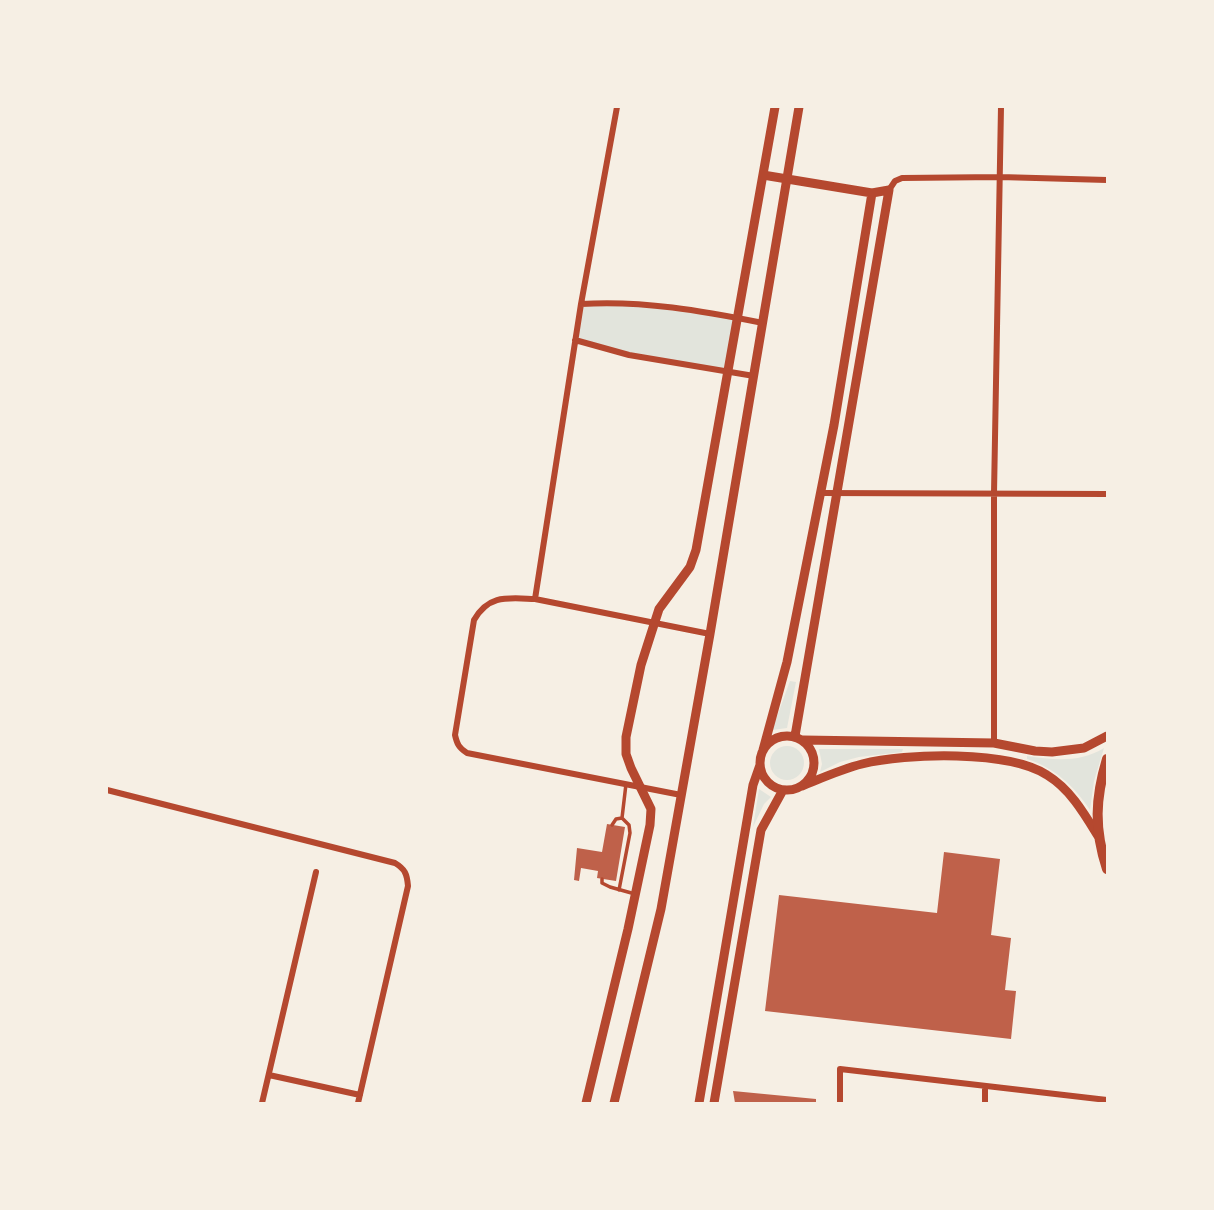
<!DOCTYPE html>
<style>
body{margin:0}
#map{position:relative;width:1214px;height:1210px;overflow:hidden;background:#f6efe4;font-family:"Nunito Sans",sans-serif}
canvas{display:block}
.frame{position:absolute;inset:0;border:108px solid #f6efe4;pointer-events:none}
</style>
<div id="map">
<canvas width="1214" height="1210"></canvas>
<div class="frame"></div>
</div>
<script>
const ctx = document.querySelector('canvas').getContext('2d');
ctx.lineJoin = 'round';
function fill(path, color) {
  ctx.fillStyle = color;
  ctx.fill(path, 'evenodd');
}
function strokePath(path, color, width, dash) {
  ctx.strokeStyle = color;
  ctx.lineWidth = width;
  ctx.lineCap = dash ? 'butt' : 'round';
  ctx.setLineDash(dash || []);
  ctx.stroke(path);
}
fill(new Path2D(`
 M 640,303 L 738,318 L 728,372 L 629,355 L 575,340 L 581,304 Z
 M 790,681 L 796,682 L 787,728 L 772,730 Z
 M770 763a17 17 0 1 1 34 0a17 17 0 1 1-34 0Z
 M 1104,748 L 1094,781 L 1090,810 C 1074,786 1055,768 1027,759 L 1027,756 C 1054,760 1080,763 1104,748 Z
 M 819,749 L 903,749 L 902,752 L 859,757 L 840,762 L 820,772 L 822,764 Z
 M 759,789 L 771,797 L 764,804 L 753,827 Z`), '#e2e4dc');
fill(new Path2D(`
 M 607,824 L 625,827 L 616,881 L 597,878 L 598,871 L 581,868 L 579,881 L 574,880 L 577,848 L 602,852 Z
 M 944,852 L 1000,859 L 991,935 L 1011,938 L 1005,990 L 1016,991 L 1011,1039 L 765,1011 L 779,895 L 937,913 Z
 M 733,1091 L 816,1099 L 816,1103 L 735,1103 Z`), '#bf614a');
strokePath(new Path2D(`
 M 612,825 L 616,819 L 622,818 L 626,784
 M 602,879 L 602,883 L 610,887 L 635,894
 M 619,890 L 630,833 L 629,825 L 622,818`), '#b5482f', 3.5);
strokePath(new Path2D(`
 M 889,190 L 895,181 L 902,178 L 1000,177 L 1107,180
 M 581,304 C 642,300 703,311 763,323
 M 575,340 L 629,355 L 754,376
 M 820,493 L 1107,494
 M 535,599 L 581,304 L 617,107
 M 994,743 L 994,493 L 1001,107
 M 107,790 L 395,863 C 405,869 407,874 408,886 L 358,1103
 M 681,795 L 467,753 C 459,748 457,744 455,735 L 474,620 C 489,594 508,598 535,599 L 710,634
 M 269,1075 L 360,1095
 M 262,1103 L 316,872
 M 840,1103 L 840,1069 L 1107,1100
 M 985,1103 L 985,1087`), '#b5482f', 6);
strokePath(new Path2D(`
 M 763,175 L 872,193 L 889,190 L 795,736
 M760 763a27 27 0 1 1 54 0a27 27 0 1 1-54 0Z
 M 803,740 L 994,743 L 1035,751 L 1052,752 L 1084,748 L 1107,736
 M 763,750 L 787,662 L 834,425 L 872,193
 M 802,786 C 822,778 842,769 862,764 C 906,753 1009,750 1047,775 C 1070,789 1084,813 1098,836
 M 586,1103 L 628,929 L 650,825 L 651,809 L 631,768 L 626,754 L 626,737 L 641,665 L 659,609 L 690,567 L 696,550 L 775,107
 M 614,1103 L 661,909 L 710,634 L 799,107
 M 699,1103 L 753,785 L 760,765
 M 714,1103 L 761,830 L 783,790`), '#b5482f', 9);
strokePath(new Path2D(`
 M 1107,759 C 1095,799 1094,829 1107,869`), '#b5482f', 10);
</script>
